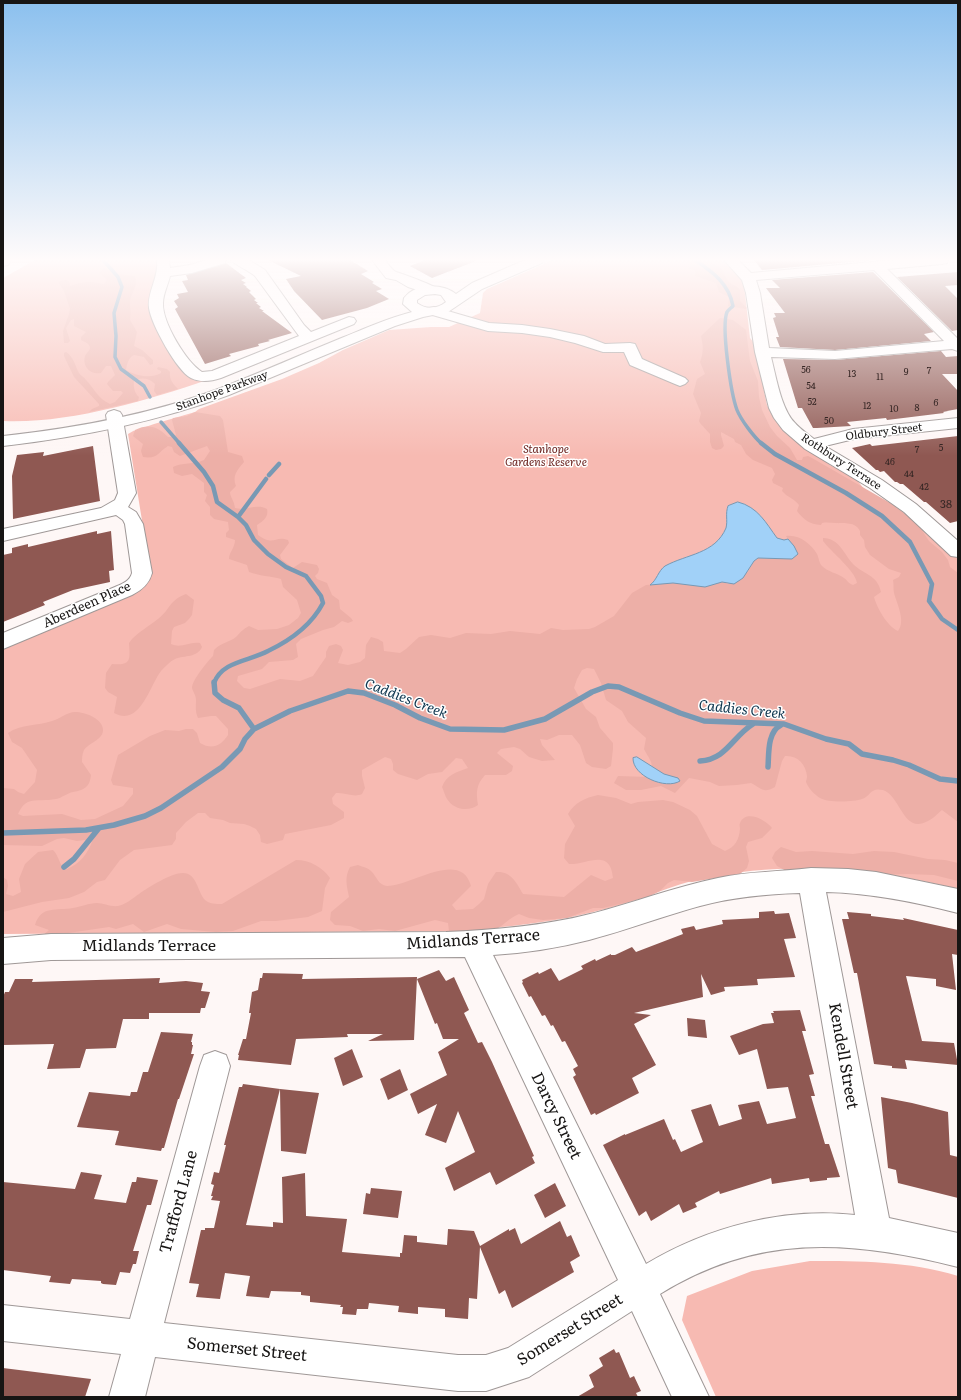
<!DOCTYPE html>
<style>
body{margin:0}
#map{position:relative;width:961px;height:1400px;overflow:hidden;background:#fef7f6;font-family:Literata,serif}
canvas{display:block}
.frame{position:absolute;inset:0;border:4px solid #171514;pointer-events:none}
</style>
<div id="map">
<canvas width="961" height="1400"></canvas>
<div class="frame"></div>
</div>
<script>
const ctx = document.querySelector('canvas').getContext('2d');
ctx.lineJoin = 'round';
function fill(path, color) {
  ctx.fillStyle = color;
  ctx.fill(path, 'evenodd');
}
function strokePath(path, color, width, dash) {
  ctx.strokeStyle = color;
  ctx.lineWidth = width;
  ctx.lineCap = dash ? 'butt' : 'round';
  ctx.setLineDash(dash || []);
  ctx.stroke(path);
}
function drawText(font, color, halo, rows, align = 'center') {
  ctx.font = font + ' Literata,serif';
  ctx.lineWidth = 3;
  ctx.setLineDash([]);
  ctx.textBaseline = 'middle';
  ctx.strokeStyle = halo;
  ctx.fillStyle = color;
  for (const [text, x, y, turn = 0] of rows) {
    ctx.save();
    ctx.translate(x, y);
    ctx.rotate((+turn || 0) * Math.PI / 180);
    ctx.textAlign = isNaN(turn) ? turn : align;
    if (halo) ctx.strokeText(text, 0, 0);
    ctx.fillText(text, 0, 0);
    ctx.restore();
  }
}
fill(new Path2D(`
 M 35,260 L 158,260 L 160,274 L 152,301 L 173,355 L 207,380 C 146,401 67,424 3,421 L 3,278 Z
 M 553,260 L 724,260 L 740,277 L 744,285 L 750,338 L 754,343 L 767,405 L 774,419 L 783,429 L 830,465 L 857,480 L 864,489 L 907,517 L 917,521 L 958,559 L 958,889 C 877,868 786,861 704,878 C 671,885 641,900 609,908 C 559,922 508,927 456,931 L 3,934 L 3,648 L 150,570 L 128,434 L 135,430 L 134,431 L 154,424 L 195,412 L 199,409 L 282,379 L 319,363 L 343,350 L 389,330 L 431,327 L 449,327 L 480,313 L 483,293 L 487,289 Z
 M 810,1261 C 861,1261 908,1261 958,1276 L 958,1397 L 716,1397 L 682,1320 L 687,1296 L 752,1271 Z`), '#f7bab2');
fill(new Path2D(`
 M 681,260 C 696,260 711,258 722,270 C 725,274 726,280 730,283 C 734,286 737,285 740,290 L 740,301 L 747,308 L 746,309 L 728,306 L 729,297 L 719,292 L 716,283 L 695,276 L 695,270 L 689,269 L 690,265 L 686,261 Z
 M 104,268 L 118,274 L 135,276 C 139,286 131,292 130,301 C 130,307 131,312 130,320 L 137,332 L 134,346 L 142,350 L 153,360 L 153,364 L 150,365 L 144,357 L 134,355 C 128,358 127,364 126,370 C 136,376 151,379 161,373 L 161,371 L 157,369 L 158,367 L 167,369 L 170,372 C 169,379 173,384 178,389 L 157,395 L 154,391 L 155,384 C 149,378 141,377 134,381 C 133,387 135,394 139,397 L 138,401 L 89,412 L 92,409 L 99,406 L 99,404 L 74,377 L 64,356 L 64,353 L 66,352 C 74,357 75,366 79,373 C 81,376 84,377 86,380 C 94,388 98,399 110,404 L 115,402 L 123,393 L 121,391 L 113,391 L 107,384 L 108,382 L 115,375 L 111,366 L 106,366 L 101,373 C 91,375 82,367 85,356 C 86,353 90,351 90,348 C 90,343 84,342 81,340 L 81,337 L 86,332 L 74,326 L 74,319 L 71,320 L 66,328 L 70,341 L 68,343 L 64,343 L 63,331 L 69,314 L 70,309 L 64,291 L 59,283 L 60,281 L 66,280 L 69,281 L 70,286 L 79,283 L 91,282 L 104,284 L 107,280 L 99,273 Z
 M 720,318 L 733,320 L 746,330 L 750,361 L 758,381 L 759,397 L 762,410 L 770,427 L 777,436 L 790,448 L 797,460 L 802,460 L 803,457 L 808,456 L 812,458 L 892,504 L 911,518 L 919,526 L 929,541 L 942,552 L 948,560 L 950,567 L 958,573 L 958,822 L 942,810 C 938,813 933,819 928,821 C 903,835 901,796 883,790 C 870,787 871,796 862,799 C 854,802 828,803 820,798 C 815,795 808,788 806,782 C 806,780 807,779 807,776 C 806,764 797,755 785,756 L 782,761 L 775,787 C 763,794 761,788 751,783 L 737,785 L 719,786 L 710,782 L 689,778 L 675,793 L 661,786 L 641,790 L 626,790 L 614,783 L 618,776 L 648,777 C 656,764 650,761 644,749 L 646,738 L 628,722 L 622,711 L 606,700 L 601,683 L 594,669 L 587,668 L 582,670 L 577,679 L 574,688 L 586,709 L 596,717 L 600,728 L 613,743 L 613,749 L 611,766 L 606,769 L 592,767 L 586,763 L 580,745 L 572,735 L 559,735 L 547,740 L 540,739 L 542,745 L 555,760 L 542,761 L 529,757 L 520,749 L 514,747 L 501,749 L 497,753 L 513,766 L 512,771 L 506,775 L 485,775 C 476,785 476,792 478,805 C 469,812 454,810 447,799 C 445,796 444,791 442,787 C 446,775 457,772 468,768 L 462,759 L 456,758 L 442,772 L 428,774 L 417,780 L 398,774 L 393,770 L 393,764 L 391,759 L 385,757 L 362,770 L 362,776 L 365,788 L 362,794 C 353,798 346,792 336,793 L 332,798 L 333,804 L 344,812 L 344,818 L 331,825 L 285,834 L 283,840 L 267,844 L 261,842 L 260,835 L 256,829 L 250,826 L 244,824 L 230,823 L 223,820 L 210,818 L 205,813 L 198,813 L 186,822 L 176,833 L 176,839 L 172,845 L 134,850 L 120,860 L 105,880 L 97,882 L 84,892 L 69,898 L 42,902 L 3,912 L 3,877 L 7,880 L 8,886 L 6,894 L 13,896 L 21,892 L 19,879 L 25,864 L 38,852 L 53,850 C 59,856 59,864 65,870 C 80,864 88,854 93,839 L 77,841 L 64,838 L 57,839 L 42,846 L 3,845 L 3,788 L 14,789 L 18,792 L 24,794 L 35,782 L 37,770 L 22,748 L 12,742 L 8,733 C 21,724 38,726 52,721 C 60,719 67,712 75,712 C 85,712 104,719 103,731 C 102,740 89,743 84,750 C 82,754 82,759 82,762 L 91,775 C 90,787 84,790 73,792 C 67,793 62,798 56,799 C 47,801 36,799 28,802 C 23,804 20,810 18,814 L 23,816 L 62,814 L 81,820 L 95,819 L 123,806 L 133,794 L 133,788 L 113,785 L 111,780 L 118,755 L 150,736 L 165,730 L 179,731 L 186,729 L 193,729 L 197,733 L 200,743 C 212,750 221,746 228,735 L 228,729 L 216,716 L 211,716 L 198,718 C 195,711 196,707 196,700 C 196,695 193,692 192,688 C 192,680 208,661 213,656 L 214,650 C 222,642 230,642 236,637 C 241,632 243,629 249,626 L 258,630 L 277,629 L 289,625 L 298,618 L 301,613 L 297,600 L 283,587 L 281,579 C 271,576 259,576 249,572 L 247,565 L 229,559 C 229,552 235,548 235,540 L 226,537 L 226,533 L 229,530 L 228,522 L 214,519 L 210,515 L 210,507 L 205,501 L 207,495 L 204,492 L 204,483 L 192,474 L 182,476 L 174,473 L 173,467 C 182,462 194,465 204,460 L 210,451 L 207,446 L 180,456 L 174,452 L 172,447 L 168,446 C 157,453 158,459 143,457 L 141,451 L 143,444 L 133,436 L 135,430 C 149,423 158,427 168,437 L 173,437 L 176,435 L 172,420 L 173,418 L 187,416 L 195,412 L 220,416 L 223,420 L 228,452 L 242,456 L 244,462 C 237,470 232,476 236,486 L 230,492 C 230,497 234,500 235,508 C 246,511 257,503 267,509 C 269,517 263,521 257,525 L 258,535 C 275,547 274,535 288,540 L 289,543 L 280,555 L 281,559 L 293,568 L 302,562 L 317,565 L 319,569 L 318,573 L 315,576 L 317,579 L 327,583 L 332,595 L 339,600 L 340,609 L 351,618 L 353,621 L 348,623 L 342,621 L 334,627 L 323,630 L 301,639 L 296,644 L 298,657 L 293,660 L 269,662 L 262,669 L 238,676 L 237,681 L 244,688 L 250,689 L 280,679 L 300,681 L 313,676 L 326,657 L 326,652 L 329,646 L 336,644 L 341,646 L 343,650 L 338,663 L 348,665 L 360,662 L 365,658 L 366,645 L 371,637 L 378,639 L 383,642 L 384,651 L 400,653 L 406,649 L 419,637 L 431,635 L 450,638 L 466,633 L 491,634 L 510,631 L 540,634 L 551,628 L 563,630 L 589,629 L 595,627 L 614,616 L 632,593 L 646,585 L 673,583 L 705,587 L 722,582 L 728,584 L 748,572 L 754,561 L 758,558 L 787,559 L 794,546 L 788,539 L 786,536 C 799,534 811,544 817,554 C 819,558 819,563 822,566 C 828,572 837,573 844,578 C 848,581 848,583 853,585 L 857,583 C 855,570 832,553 823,541 L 823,538 C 839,538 844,554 853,564 C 864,575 877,574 881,592 L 874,597 C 877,608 887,626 898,631 C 906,621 897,604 894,593 C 893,589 894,584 893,580 L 899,577 L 901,573 L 889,569 L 870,555 L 865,547 L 864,540 L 860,535 L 860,531 C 855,521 845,524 836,523 C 831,523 827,522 822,523 L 821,525 C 809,524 804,520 797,511 L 799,505 C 795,499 787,497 782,491 L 783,488 L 773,483 L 772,480 L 775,474 L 772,468 L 753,460 L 746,454 L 741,445 L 735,442 L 734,439 L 721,432 L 721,435 L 724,446 L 721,449 L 716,450 L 712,448 L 710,442 L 710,434 L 700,423 L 699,421 L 701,413 L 693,394 L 697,379 L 705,374 L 700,362 C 704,352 703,345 701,336 Z
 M 186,594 L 194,600 L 192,615 L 189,619 L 185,623 L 174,627 L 172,631 L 171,644 C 182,649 189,641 200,643 L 202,647 C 197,658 185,655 175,659 C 169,662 165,667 161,671 C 149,687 140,727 114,713 L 117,697 L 108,692 L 105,688 L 106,673 L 112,664 C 132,666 130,659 129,643 L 132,639 C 140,631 149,626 158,619 C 170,610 169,600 186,594 Z
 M 598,795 L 616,798 L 631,804 L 638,802 L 663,800 L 673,802 L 690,810 L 697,816 L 712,844 L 725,851 C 735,847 739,840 740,829 C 740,827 739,825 740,823 C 746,809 766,820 772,828 L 762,838 L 748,842 L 746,847 L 749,861 L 747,868 L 740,874 L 692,882 L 674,880 L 668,883 L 660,891 L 648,897 L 603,908 L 593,908 L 567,918 L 543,920 L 529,918 L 519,914 C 509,918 502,927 493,931 C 482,935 460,932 449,931 L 448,923 L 435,920 L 395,931 L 379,929 L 363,931 L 350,926 L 335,925 L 330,920 L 331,912 L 349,897 C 347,886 344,878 350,867 L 358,865 C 363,867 369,868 372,872 C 377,877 378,885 387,886 C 411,886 461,849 471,886 L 452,905 L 456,910 L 473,909 L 479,904 L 484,899 L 488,884 L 496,872 C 511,871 516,882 523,894 L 564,897 L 591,875 L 605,881 L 613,878 C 610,847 587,865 569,864 L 564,858 L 565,844 L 575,826 L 568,814 C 575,802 585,798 598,795 Z
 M 781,847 L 796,852 L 812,851 L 853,854 L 874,851 L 894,852 L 928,859 L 945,860 L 958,863 L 958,881 L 934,875 L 908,874 L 866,875 L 790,873 L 777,866 L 772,858 L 775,852 Z
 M 296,860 C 310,860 322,867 330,878 L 325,888 L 322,911 L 308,917 L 276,921 L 261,921 L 233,931 L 216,932 L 181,929 L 167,924 L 144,932 L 133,924 L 116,929 L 109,927 L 41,937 L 49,930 L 35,925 C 41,905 57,911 73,908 C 80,907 89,903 97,903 C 103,903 111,907 118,906 C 125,905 133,898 139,894 C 149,887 171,873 183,873 C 197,873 197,891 205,900 C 209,904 216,904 222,904 Z`), '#edafa7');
const water = new Path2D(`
 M 738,502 C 758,507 766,523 777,538 L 784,540 L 788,539 L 794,546 L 798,554 L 792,559 L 758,558 L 754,561 L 743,578 L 734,584 L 722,582 L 705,587 L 673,583 L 650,585 C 657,580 658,571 665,566 C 687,554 715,554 726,528 C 728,520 725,514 728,506 Z
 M 637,757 L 664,774 L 678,778 L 680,781 C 666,790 632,776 633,758 Z`);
fill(water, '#a1d1f8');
strokePath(water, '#7899b4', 1);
strokePath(new Path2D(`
 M 103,260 L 118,277 L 122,287 L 114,313 L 116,336 L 115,357 L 121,369 L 144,386 L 150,397
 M 695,260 C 713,272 729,284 733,306 C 731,308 728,310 727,312 C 721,327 731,394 737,410 C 741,420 754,437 762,444
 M 161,422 L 180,444`), '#7899b4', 3.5);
strokePath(new Path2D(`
 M 179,443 L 204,472 L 213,486 L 217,502 L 238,517 L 246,525 L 254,540 L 268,554 L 286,567 L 306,576 L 321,596 L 323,603 C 311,626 291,640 268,651 C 250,661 222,661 214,683
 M 761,443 L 775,454 L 846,493 L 882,516 L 910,542 L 932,584 L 929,601 L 942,619 L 958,630
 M 269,475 L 279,464
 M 238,517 L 266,479`), '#7899b4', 4.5);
strokePath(new Path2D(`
 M 214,682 L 215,693 L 223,700 L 239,708 L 254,729
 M 700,761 C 727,759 732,737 753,724
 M 768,767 C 769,754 767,732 781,725
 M 3,833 L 86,830 L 114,825 L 145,816 L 161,808 L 222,767 L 240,749 L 245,739 L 254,729 L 290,711 L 348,691 L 364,693 L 395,705 L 420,718 L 450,729 L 504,730 L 545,719 L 592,692 L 608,686 L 619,687 L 680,713 L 704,721 L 784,724 L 826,739 L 849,744 L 862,754 L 893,760 L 909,765 L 940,779 L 958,781
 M 64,867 L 74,859 L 99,828`), '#7899b4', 5.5);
fill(new Path2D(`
 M 268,260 L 350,260 L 368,271 L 361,274 L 374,282 L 372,283 L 382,289 L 376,291 L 389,299 L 367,308 L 322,320 L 294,291 L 286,279 L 301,276 Z
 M 425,260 L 476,260 L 476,261 L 432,278 L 410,266 Z
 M 754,260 L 873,260 L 762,270 Z
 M 226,263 L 246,278 L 241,280 L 246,283 L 243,284 L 247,287 L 246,287 L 251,291 L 249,292 L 256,299 L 254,300 L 258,303 L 256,303 L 261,307 L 259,308 L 264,311 L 262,311 L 292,333 L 268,340 L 270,341 L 258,344 L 259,346 L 229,354 L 231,356 L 205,364 L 175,309 L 178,307 L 174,301 L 179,298 L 177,294 L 188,292 L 182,281 L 188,280 L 186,275 Z
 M 873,272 L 934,332 L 924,334 L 931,341 L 835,350 L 780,347 L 776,337 L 779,337 L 773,318 L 776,317 L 774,313 L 785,313 L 766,288 L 780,288 L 772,280 Z
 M 958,272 L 958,285 L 945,286 L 958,299 L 958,330 L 952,331 L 897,277 Z
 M 941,351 L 946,357 L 958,356 L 958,374 L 942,374 L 958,391 L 958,409 L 947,411 L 948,411 L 943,412 L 944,413 L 887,420 L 886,418 L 847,422 L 851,426 L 817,428 L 813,428 L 802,408 L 798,408 L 783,359 L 835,360 Z
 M 958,436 L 958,521 L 950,523 L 926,502 L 924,502 L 903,484 L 900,484 L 897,482 L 895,482 L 884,471 L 880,472 L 878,470 L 876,470 L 852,448 L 870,444 L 872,446 Z
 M 93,446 L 100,501 L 13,519 L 12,476 L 17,455 L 44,452 L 43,456 Z
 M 97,531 L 97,534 L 111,531 L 114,570 L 109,571 L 110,582 L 73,590 L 43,602 L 45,605 L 3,622 L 3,555 L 12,553 L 12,548 L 28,544 L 28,547 Z
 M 774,911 L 775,914 L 789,913 L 796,938 L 784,939 L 795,977 L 757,979 L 758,985 L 724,987 L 725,991 L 711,995 L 701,974 L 703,997 L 634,1013 L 651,1015 L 634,1024 L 656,1065 L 632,1078 L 639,1093 L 596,1115 L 595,1113 L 591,1115 L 573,1077 L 576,1075 L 573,1069 L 578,1066 L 565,1041 L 562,1042 L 553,1025 L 551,1026 L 545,1015 L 542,1016 L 531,996 L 529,997 L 522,983 L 523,982 L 522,980 L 538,972 L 539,974 L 551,968 L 559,981 L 583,969 L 581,966 L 595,959 L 596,961 L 611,954 L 611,955 L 615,955 L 632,947 L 636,952 L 683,934 L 681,929 L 694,926 L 696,930 L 723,924 L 722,920 L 759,918 L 759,912 Z
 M 847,912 L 871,914 L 871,916 L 904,920 L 903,918 L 958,930 L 958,955 L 952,954 L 956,990 L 936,986 L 936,979 L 906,976 L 922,1041 L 954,1043 L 958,1065 L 905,1060 L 907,1069 L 892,1068 L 892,1066 L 874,1064 L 857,973 L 854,973 L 842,919 L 849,919 Z
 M 439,970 L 446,981 L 454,977 L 469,1010 L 464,1013 L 478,1043 L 482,1042 L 492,1062 L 534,1156 L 532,1157 L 535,1163 L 496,1185 L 490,1172 L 454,1191 L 445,1168 L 475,1152 L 458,1111 L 446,1143 L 425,1135 L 437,1104 L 418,1114 L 410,1094 L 447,1075 L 438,1052 L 459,1039 L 443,1039 L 437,1023 L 435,1024 L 417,979 Z
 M 263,973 L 303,974 L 302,979 L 417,977 L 414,1040 L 368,1041 L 383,1034 L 347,1034 L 348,1037 L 296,1039 L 291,1065 L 238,1060 L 239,1055 L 238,1055 L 243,1039 L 246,1039 L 251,1013 L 249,1013 L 252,992 L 258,990 L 260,978 L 262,978 Z
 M 160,978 L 159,983 L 186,981 L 203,983 L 201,991 L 210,992 L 205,1008 L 201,1008 L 200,1013 L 149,1013 L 149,1019 L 123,1019 L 116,1048 L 86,1049 L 80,1068 L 47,1069 L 54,1044 L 3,1045 L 3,997 L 5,992 L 9,992 L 15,979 L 33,979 L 32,982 Z
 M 800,1010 L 806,1031 L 802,1031 L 814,1074 L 809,1075 L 815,1096 L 811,1096 L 825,1144 L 829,1144 L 840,1177 L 827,1178 L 827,1180 L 810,1182 L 809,1178 L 772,1184 L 771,1178 L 720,1194 L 719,1191 L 695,1203 L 697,1207 L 683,1213 L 679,1204 L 651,1221 L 646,1211 L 639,1216 L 603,1145 L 625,1134 L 625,1135 L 664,1119 L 673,1140 L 675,1139 L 681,1152 L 703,1142 L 691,1110 L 711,1104 L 719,1126 L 742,1119 L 738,1105 L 759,1101 L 767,1124 L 796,1118 L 788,1087 L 767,1089 L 757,1049 L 739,1055 L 730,1036 L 763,1024 L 774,1023 L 771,1013 L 774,1013 L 773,1011 Z
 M 687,1018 L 705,1020 L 707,1038 L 688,1036 Z
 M 161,1032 L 193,1034 L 191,1042 L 192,1042 L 192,1045 L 193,1045 L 191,1054 L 194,1054 L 179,1099 L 178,1099 L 164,1148 L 162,1148 L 161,1151 L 115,1145 L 119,1131 L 77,1127 L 89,1092 L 130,1096 L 131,1092 L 137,1092 L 143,1072 L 148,1072 Z
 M 352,1049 L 363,1077 L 343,1086 L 334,1058 Z
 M 400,1069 L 408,1090 L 388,1100 L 380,1079 Z
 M 243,1084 L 280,1089 L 246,1225 L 273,1227 L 273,1222 L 283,1223 L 282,1177 L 305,1173 L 306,1216 L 347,1219 L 342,1252 L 400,1257 L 400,1253 L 402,1253 L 404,1235 L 417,1236 L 417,1242 L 447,1245 L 448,1229 L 474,1231 L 480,1246 L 509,1229 L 509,1231 L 515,1228 L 521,1244 L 560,1221 L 567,1237 L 571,1235 L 580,1256 L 570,1262 L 574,1272 L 512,1308 L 505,1290 L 499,1294 L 480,1247 L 477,1299 L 469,1298 L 468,1319 L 445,1317 L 445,1309 L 418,1307 L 418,1314 L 398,1312 L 399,1306 L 369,1303 L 368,1309 L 357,1309 L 356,1315 L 342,1314 L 343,1307 L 340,1307 L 341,1305 L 310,1302 L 310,1296 L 301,1295 L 301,1292 L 271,1291 L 269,1298 L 246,1296 L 250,1276 L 225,1273 L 220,1299 L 196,1297 L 199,1284 L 189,1283 L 201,1230 L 205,1230 L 205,1228 L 214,1228 L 220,1201 L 211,1200 L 213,1196 L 211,1196 L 214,1185 L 211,1184 L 214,1172 L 219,1173 L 226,1145 L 224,1145 L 239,1087 L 242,1087 Z
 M 280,1089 L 319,1093 L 306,1154 L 281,1151 Z
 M 881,1097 L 912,1103 L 948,1112 L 950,1155 L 958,1157 L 958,1198 L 898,1183 L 896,1170 L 888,1168 Z
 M 81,1172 L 102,1175 L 94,1199 L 126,1203 L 132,1182 L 136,1182 L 137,1177 L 158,1180 L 151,1205 L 147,1205 L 133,1251 L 139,1251 L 136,1264 L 133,1264 L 130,1273 L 120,1272 L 116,1285 L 103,1284 L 101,1283 L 101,1281 L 72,1279 L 70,1284 L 49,1282 L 51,1276 L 3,1270 L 3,1182 L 75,1189 Z
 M 555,1183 L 566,1206 L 545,1218 L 534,1195 Z
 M 371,1188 L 402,1191 L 398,1218 L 363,1214 L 366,1193 L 370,1194 Z
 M 614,1349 L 616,1353 L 619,1352 L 630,1378 L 634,1376 L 641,1391 L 636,1393 L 638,1397 L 577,1397 L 594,1387 L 589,1375 L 603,1366 L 599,1358 Z
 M 3,1368 L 91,1379 L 85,1397 L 3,1397 Z`), '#8f5852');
const minor = new Path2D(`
 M 3,260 L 11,260 L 8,265 L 3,266 Z
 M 157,260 L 169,260 L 170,268 L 190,265 L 206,260 L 226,260 L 225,263 L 192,273 L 170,276 C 168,285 163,294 163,303 C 162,322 186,362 202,372 L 212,371 L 299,336 L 255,276 C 248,270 235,265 231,260 L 249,260 L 265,270 L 304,325 L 311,332 L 349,317 L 354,318 L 356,321 L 354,324 L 221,378 C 211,381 201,383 191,378 C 177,371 151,324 149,308 C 147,292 159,278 157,260 Z
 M 372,260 L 385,260 C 388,264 392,270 396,272 C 403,274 436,286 439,290 L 437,293 L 427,293 L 408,287 L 396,280 L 386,278 Z
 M 724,260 L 738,260 L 751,273 L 894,260 L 948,260 L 947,263 L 942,264 L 887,269 L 958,339 L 958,351 L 952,349 L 835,359 L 771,357 C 776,376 781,409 795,423 C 800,429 808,434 814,439 L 853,429 L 958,418 L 958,428 L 854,439 L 825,446 L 882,480 L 916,504 L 958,541 L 958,557 L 951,556 L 904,512 L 870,488 L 805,449 L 783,430 L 774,418 L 769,408 L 755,352 L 746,293 L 742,280 ZM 874,270 L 944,341 L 835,351 L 769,348 L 760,293 L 756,280 Z
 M 434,307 L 489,323 L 522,325 L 550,329 L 584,336 L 605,344 L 630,343 L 635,344 L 642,359 L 685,378 L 688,381 L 685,384 L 680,386 L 675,384 L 630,365 L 624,352 L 603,352 L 575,343 L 550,337 L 522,333 L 488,331 L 429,314 L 427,311 L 429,308 Z
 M 114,410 L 120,412 L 122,415 L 136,493 L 128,507 L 136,512 L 143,524 L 152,573 C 149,584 142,590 132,595 L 3,649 L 3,633 L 115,587 C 122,584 130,581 132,573 L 125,524 L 123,520 L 116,515 L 3,541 L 3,529 L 101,508 L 115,500 L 118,493 L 106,415 L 108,412 Z
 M 811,868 L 848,869 L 876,872 L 958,889 L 958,913 C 915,902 871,893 826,892 L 889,1218 L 958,1233 L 958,1267 C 851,1240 758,1233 660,1294 L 709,1397 L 672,1397 L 632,1311 L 529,1377 L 486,1391 L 458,1391 L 155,1357 L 145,1397 L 109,1397 L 121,1354 L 3,1341 L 3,1305 L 130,1319 L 200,1066 L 204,1055 L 215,1051 L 226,1055 L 230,1066 L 164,1323 L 458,1355 L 486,1355 L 508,1348 L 618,1280 L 465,957 L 51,960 L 3,964 L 3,938 L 51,934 L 446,932 C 494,930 543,926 590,914 C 633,903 674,887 718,878 C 749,871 780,872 811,868 ZM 800,893 L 855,1215 C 783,1207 708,1227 646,1264 L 493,955 C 525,953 558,948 589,940 C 627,930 663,916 700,906 C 733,897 767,894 800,893 Z`);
const major = new Path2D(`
 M 525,260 L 543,260 L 542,263 L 482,289 L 448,312 L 423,317 L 395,326 L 229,395 C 156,422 81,437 3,446 L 3,436 C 76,428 149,415 218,389 C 260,373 302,354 344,337 C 366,328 388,318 412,312 L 403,304 L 404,298 C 415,283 443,283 456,294 L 472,283 ZM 435,294 L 441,295 L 446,302 C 437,309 426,310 417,303 L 417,300 L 425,295 Z`);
strokePath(minor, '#9f9897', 2);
strokePath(major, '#9f9897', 2);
fill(minor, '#fff');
fill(major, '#fff');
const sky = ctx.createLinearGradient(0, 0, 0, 456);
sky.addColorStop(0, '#8bc0ee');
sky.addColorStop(0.57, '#fffbfb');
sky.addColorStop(1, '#fffbfb00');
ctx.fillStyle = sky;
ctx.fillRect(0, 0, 961, 456);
drawText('9px', '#352624', null, [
 ["56",806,370],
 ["7",929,371],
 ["9",906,372],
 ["13",852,374],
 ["11",880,377],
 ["54",811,386],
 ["52",812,402],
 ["6",936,403],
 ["12",867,406],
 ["8",917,408],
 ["10",894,409],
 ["50",829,421],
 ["5",941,448],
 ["7",917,450],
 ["46",890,462],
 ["44",909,474],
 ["42",924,487]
]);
drawText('11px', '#171514', '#fff', [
 ["Stanhope Parkway",222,391,-20],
 ["Oldbury Street",884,432,-7],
 ["Rothbury Terrace",841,462,33]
]);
drawText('italic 11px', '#6c231f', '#fff', [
 ["Stanhope",546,450],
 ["Gardens Reserve",546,463]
]);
drawText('11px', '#352624', null, [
 ["38",946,505]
]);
drawText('13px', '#171514', '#fff', [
 ["Aberdeen Place",87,605,-24]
]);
drawText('italic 14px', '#0e354e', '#fff', [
 ["Caddies Creek",406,699,21],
 ["Caddies Creek",742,710,6]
]);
drawText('16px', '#171514', '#fff', [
 ["Midlands Terrace",473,940,-4],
 ["Midlands Terrace",149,946],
 ["Kendell Street",843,1056,80],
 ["Darcy Street",556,1116,64],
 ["Trafford Lane",179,1202,-75],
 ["Somerset Street",570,1330,-32],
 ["Somerset Street",247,1350,6]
]);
</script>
